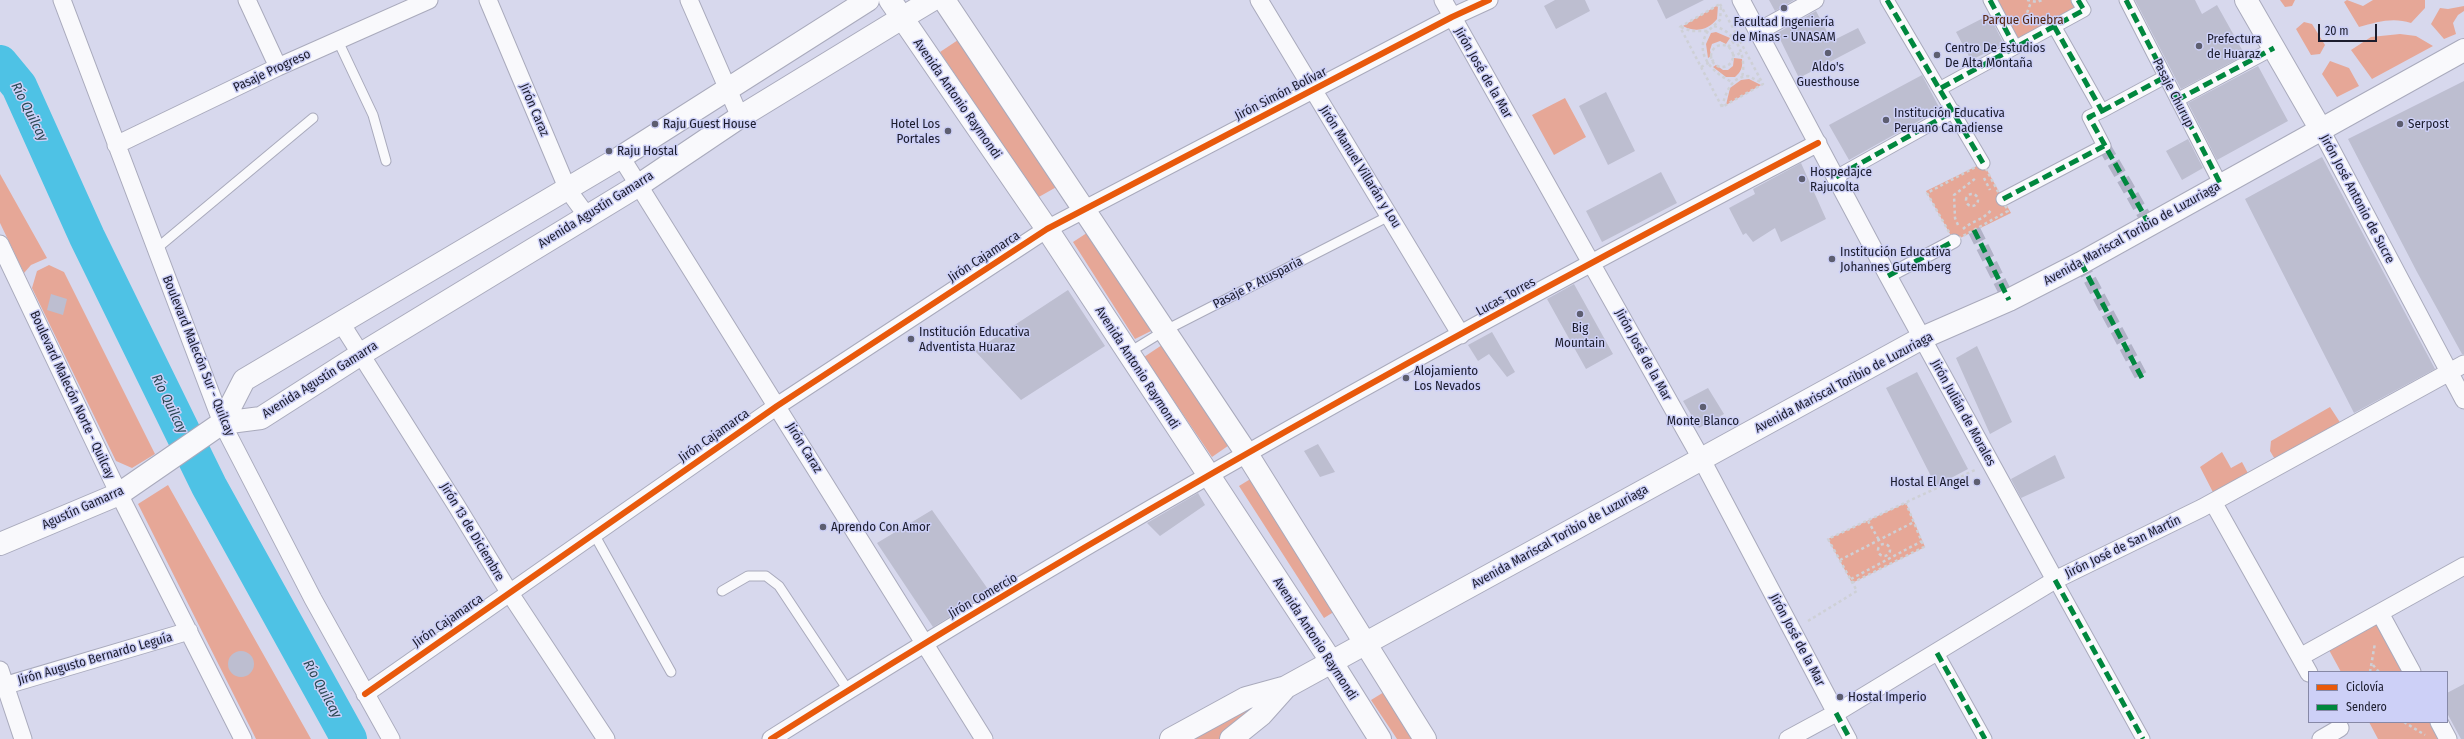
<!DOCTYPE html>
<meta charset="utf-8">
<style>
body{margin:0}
#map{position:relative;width:2464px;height:739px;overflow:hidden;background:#d7d8ed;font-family:"Fira Sans Condensed",sans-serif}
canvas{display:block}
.legend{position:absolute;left:2308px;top:671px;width:140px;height:52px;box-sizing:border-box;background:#cdd0f7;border:1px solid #8688a6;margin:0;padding:5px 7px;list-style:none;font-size:12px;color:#1b1c2d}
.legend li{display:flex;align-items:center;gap:8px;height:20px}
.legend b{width:20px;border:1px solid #8688a6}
.scale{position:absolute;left:2318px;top:24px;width:59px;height:18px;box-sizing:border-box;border:2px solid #1b1c2d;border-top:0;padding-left:5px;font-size:12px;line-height:14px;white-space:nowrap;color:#1b1c2d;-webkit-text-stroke:3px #cdd0f7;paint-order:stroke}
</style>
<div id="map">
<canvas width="2464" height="739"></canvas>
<ul class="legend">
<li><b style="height:5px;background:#e8590c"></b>Ciclovía</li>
<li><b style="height:5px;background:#00873e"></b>Sendero</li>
</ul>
<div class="scale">20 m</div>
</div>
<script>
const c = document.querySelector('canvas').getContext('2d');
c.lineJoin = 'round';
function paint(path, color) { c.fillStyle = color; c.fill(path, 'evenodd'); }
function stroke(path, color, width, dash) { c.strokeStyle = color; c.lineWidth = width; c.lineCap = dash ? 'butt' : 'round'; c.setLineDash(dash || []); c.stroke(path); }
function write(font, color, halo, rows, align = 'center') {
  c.font = font + ' "Fira Sans Condensed",sans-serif'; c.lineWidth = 3; c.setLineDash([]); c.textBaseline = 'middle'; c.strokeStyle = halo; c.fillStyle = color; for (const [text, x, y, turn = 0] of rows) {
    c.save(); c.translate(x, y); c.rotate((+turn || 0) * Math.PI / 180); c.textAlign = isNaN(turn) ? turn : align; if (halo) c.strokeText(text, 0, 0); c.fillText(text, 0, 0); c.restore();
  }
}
paint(new Path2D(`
 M 1990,0 L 2078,0 L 2084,10 L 2015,47 Z
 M 2280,0 L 2295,0 L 2292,6 L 2285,7 Z
 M 2347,0 L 2363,6 L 2373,0 L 2425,0 L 2425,8 L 2411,23 C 2393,17 2377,22 2359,27 L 2344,2 Z
 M 1718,5 L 1717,19 C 1708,30 1696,33 1683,26 Z
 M 2464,6 L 2464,11 L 2458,15 L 2453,23 L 2456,34 L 2444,39 L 2431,24 L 2440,8 L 2448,9 Z
 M 2304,22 L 2312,24 L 2325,45 L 2320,54 L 2311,55 L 2296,29 Z
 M 1716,32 L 1730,38 L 1726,44 L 1720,41 L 1712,44 L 1710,50 L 1711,56 L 1708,58 L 1706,44 L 1711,33 Z
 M 2400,34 L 2416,36 L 2433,46 L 2372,79 L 2351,50 L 2371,37 Z
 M 961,38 L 1060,185 L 1037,198 L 940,52 Z
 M 1734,58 L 1742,59 C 1743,67 1741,72 1735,77 L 1726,77 L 1713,67 L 1716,65 L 1723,70 L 1728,70 L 1733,66 Z
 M 2330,61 L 2349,68 L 2359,86 L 2337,97 L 2322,74 Z
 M 1749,79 L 1761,85 L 1726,105 L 1730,88 L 1741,80 Z
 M 1565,98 L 1586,137 L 1554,155 L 1532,115 Z
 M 1983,163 L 2011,213 L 1954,241 L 1926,191 Z
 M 0,174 L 47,258 L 31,265 L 24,273 L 0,223 Z
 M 1093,229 L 1155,329 L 1135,339 L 1073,242 Z
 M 49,265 L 64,272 L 155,454 L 132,468 L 116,461 L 32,288 L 37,271 Z
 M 1168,341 L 1235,441 L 1212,457 L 1144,357 Z
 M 2330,407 L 2345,430 L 2279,466 L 2270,451 L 2271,441 Z
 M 2222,452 L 2231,468 L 2242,462 L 2252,481 L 2217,500 L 2200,467 Z
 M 1257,475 L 1340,608 L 1324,618 L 1239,486 Z
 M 168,485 L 311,739 L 256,739 L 138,504 Z
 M 1906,503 L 1925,547 L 1852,583 L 1828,539 Z
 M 2379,621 L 2405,672 L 2341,672 L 2329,650 Z
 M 1283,689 L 1225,739 L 1175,739 Z
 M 1389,689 L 1419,739 L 1397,739 L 1371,700 Z
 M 2369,722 L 2431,722 L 2440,739 L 2378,739 Z`), '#e6a797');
stroke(new Path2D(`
 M 0,63 L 19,86 L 87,237 L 209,486 L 349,739`), '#4ec2e5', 36);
paint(new Path2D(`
 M 1555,0 L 1585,0 L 1590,11 L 1556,29 L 1544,6 Z
 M 1657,0 L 1704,0 L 1666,19 Z
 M 1769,0 L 1794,0 L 1775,11 Z
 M 2135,0 L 2195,0 L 2202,14 L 2217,5 L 2245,55 L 2181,89 Z
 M 1816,11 L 1832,41 L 1858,28 L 1866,43 L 1799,78 L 1777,33 Z
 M 1989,15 L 2004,44 L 1971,60 L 1956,32 Z
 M 2258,66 L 2288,121 L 2217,160 L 2188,103 Z
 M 1922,75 L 1940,109 L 1849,160 L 1829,125 Z
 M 2464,81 L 2464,354 L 2462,354 L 2417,272 L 2348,139 Z
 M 1606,92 L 1635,151 L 1608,165 L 1579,106 Z
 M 2188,139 L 2203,168 L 2182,180 L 2166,151 Z
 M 2322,157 L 2435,369 L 2354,413 L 2245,199 Z
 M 1801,163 L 1826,219 L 1781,242 L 1775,228 L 1753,242 L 1746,233 L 1743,235 L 1729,208 L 1755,194 L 1753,189 Z
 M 1661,172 L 1677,203 L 1602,242 L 1586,211 Z
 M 1574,284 L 1613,354 L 1586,369 L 1547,299 Z
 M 1068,290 L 1105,346 L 1021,400 L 975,351 Z
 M 51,294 L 67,299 L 63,315 L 47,310 Z
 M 1492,332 L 1515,372 L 1507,377 L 1489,354 L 1478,361 L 1468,345 Z
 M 1977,346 L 2012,422 L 1990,434 L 1956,358 Z
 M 1917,372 L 1968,469 L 1936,486 L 1886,388 Z
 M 1708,388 L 1724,414 L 1699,428 L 1683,401 Z
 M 1318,444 L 1335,472 L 1320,477 L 1304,451 Z
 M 2055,455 L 2065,478 L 2021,498 L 2011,479 Z
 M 1198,493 L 1205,505 L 1160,536 L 1147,523 Z
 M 932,510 L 990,592 L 933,627 L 877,543 Z
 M228 664a13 13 0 1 1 26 0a13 13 0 1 1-26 0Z
 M 2464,684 L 2464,739 L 2461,739 L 2447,713 L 2447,693 Z`), '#bdbed0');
stroke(new Path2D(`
 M 2104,146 L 2149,224
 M 1974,230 L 2009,300
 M 2081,263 L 2142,378`), '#b1b2c7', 13, [13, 6]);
const service = new Path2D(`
 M 338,41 L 373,115 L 386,161
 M 156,249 L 313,118
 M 1128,353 L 1164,331 L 1391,215
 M 594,534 L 671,672
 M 722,591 L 748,576 L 766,576 L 779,586 L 848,690`);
const pedestrian = new Path2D(`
 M 1887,0 L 1983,163
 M 1990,0 L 2015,47
 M 2126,0 L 2221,185
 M 1941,88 L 2084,10 L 2078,0
 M 2177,100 L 2274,48
 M 2102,111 L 2165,77
 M 1836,177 L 1954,111
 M 2003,199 L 2104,146 L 2089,117 L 2102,111 L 2054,26
 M 1888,276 L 1954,241
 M 2055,580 L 2143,739
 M 1937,653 L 1985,739
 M 1836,713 L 1850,739`);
const minor = new Path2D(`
 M 62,0 L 222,423 L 313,599 L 391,739
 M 247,0 L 278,67
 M 488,0 L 568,190 L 587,216
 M 689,0 L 740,117
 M 1259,0 L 1461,335
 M 1443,0 L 1702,460 L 1836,713
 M 1741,0 L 1888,276 L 2055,580
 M 1759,31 L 1815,0
 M 2321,130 L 2464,400
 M 116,145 L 278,67 L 429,0
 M 621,157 L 984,739
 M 0,244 L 119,494 L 243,739
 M 341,323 L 456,505 L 509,592 L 606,739
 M 2213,502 L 2309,673
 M 2380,613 L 2412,672
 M 2300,657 L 2464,566
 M 0,670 L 23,739
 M 0,687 L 189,631
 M 365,694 L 777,406 L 1047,229 L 1452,17 L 1489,0
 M 2439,722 L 2448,739
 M 771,739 C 1110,524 1462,329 1818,143
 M 1788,739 L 1836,713 L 2055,580 L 2202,508 L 2464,364
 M 2321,739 L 2340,728`);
const tertiary = new Path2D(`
 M 222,423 L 261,418 L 361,354 L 639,185 L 740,117 L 902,18
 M 0,544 L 119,494 L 222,423 L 244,380 L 621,157 L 868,0`);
const secondary = new Path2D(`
 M 2246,0 L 2321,130
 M 902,18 L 932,0
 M 1171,739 L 1246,698 L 1286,687 L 1922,338 L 2009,300 L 2081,263 L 2464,50
 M 1231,739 L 1261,715 L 1286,687`);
const primary = new Path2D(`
 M 890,0 L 1047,229 L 1331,661 L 1380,739
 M 944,0 L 1247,454 L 1425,739`);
stroke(service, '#a9aabc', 11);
stroke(pedestrian, '#a9aabc', 15);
stroke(minor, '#a9aabc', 19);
stroke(tertiary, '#a9aabc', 24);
stroke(secondary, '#a9aabc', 24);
stroke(primary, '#a9aabc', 24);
stroke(new Path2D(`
 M 2027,0 L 2037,2 L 2042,0
 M 1720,4 L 1763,84 L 1722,107 L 1680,27 Z
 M 2023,24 L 2031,2
 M 1714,26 C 1737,32 1747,57 1742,77
 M 1681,27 L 1691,31 L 1708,31 L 1720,20 L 1721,7
 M 1708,31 C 1693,54 1713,73 1732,82
 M1711 56a11 11 0 1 1 22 0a11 11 0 1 1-22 0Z
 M 1728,47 L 1732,42 L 1736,44
 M 1732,55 L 1736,56 L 1741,52
 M 1701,67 L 1714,60
 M 1722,107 C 1726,92 1731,77 1748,76 L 1761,82
 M 1983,163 L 2008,211 L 1954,241 L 1927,193 Z
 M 1984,178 L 1990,190
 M1966 200a6 6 0 1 1 12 0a6 6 0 1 1-12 0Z
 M 1958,225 L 1955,218 L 1954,195 L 1976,178
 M 1963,229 C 1972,221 1985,219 1991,210
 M 1868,521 L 1879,540
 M1878 550a6 6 0 1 1 12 0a6 6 0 1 1-12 0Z
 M 1840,560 L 1914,522
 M 1851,579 L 1922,541
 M 1852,583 L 1924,547 L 1906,503
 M 1808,621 L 1857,591 L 1828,539 L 1975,470
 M 2373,665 L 2379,672
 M 2370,672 L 2375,643
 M 2404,722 L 2425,735`), '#ced0d6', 2.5, [3, 3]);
stroke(service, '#f9f9fc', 9);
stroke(pedestrian, '#f9f9fc', 13);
stroke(minor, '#f9f9fc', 17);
stroke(tertiary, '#f9f9fc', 22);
stroke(secondary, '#f9f9fc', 22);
stroke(primary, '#f9f9fc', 22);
stroke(new Path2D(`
 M 1887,0 L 1983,163
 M 1990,0 L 2015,47
 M 2126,0 L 2221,185
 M 2054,26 L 2102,111 L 2089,117 L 2149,224
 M 1941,88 L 2084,10 L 2078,0
 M 2177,100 L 2274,48
 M 2102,111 L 2165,77
 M 1836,177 L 1954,111
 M 2003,199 L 2104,146
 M 1974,230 L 2009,300
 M 2081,263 L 2142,378
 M 1888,276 L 1954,241
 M 2055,580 L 2143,739
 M 1937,653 L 1985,739
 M 1836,713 L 1850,739`), '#00873e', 5, [10, 5]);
stroke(new Path2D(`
 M 365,694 L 777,406 L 1047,229 L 1452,17 L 1489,0
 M 771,739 C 1110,524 1462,329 1818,143`), '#e8590c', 6);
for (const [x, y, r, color] of [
 [1784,8,4,"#5d5e70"],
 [2199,46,4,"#5d5e70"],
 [1828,53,4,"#5d5e70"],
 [1937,55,4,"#5d5e70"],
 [1886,120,4,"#5d5e70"],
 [655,124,4,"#5d5e70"],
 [2400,124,4,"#5d5e70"],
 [948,131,4,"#5d5e70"],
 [609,151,4,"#5d5e70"],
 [1802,179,4,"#5d5e70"],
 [1832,259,4,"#5d5e70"],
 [1580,314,4,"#5d5e70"],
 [911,339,4,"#5d5e70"],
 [1406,378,4,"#5d5e70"],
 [1703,407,4,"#5d5e70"],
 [1977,482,4,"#5d5e70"],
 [823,527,4,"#5d5e70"],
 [1840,697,4,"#5d5e70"]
]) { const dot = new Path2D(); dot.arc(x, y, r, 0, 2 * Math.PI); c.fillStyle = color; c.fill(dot); stroke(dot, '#cdd0f7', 1.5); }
write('13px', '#572713', '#cdd0f7', [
 ["Parque Ginebra",2023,20]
]);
write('13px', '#1b1c2d', '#cdd0f7', [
 ["Facultad Ingeniería",1784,22,"center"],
 ["de Minas - UNASAM",1784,37,"center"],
 ["Prefectura",2207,39],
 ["de Huaraz",2207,54],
 ["Centro De Estudios",1945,48],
 ["De Alta Montaña",1945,63],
 ["Aldo's",1828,67,"center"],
 ["Guesthouse",1828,82,"center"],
 ["Institución Educativa",1894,113],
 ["Peruano Canadiense",1894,128],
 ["Raju Guest House",663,124],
 ["Hotel Los",940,124,"right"],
 ["Portales",940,139,"right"],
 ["Serpost",2408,124],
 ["Raju Hostal",617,151],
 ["Hospedajce",1810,172],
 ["Rajucolta",1810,187],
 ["Institución Educativa",1840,252],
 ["Johannes Gutemberg",1840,267],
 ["Big",1580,328,"center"],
 ["Mountain",1580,343,"center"],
 ["Institución Educativa",919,332],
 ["Adventista Huaraz",919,347],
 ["Alojamiento",1414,371],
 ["Los Nevados",1414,386],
 ["Monte Blanco",1703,421,"center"],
 ["Hostal El Angel",1969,482,"right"],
 ["Aprendo Con Amor",831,527],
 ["Hostal Imperio",1848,697]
], 'left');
write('13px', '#1b1c2d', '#cdd0f7', [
 ["Pasaje Progreso",272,71,-25],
 ["Jirón José de la Mar",1483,73,60],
 ["Pasaje Churup",2173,93,63],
 ["Jirón Simón Bolívar",1281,94,-27],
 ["Avenida Antonio Raymondi",957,99,55],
 ["Jirón Caraz",534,110,67],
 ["Jirón Manuel Villarán y Lou",1360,167,58],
 ["Jirón José Antonio de Sucre",2357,199,62],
 ["Avenida Agustín Gamarra",596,210,-32],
 ["Avenida Mariscal Toribio de Luzuriaga",2132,234,-29],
 ["Jirón Cajamarca",984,257,-33],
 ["Pasaje P. Atusparia",1258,283,-27],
 ["Lucas Torres",1506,297,-29],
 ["Jirón José de la Mar",1643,355,61],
 ["Boulevard Malecón Sur - Quilcay",198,356,68],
 ["Avenida Antonio Raymondi",1137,368,57],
 ["Avenida Agustín Gamarra",320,380,-32],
 ["Avenida Mariscal Toribio de Luzuriaga",1844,383,-28],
 ["Boulevard Malecón Norte - Quilcay",72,395,65],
 ["Jirón Julián de Morales",1963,413,61],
 ["Jirón Cajamarca",714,436,-35],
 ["Jirón Caraz",804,448,58],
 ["Agustín Gamarra",83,508,-24],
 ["Jirón 13 de Diciembre",472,532,59],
 ["Avenida Mariscal Toribio de Luzuriaga",1560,537,-29],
 ["Jirón José de San Martín",2123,547,-26],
 ["Jirón Comercio",983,596,-30],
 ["Jirón Cajamarca",448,621,-35],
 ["Avenida Antonio Raymondi",1315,639,57],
 ["Jirón José de la Mar",1797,640,62],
 ["Jirón Augusto Bernardo Leguía",95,659,-16]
]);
write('italic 14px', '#2a4852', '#cdd0f7', [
 ["Río Quilcay",29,112,63],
 ["Río Quilcay",169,404,64],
 ["Río Quilcay",322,689,61]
]);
</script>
